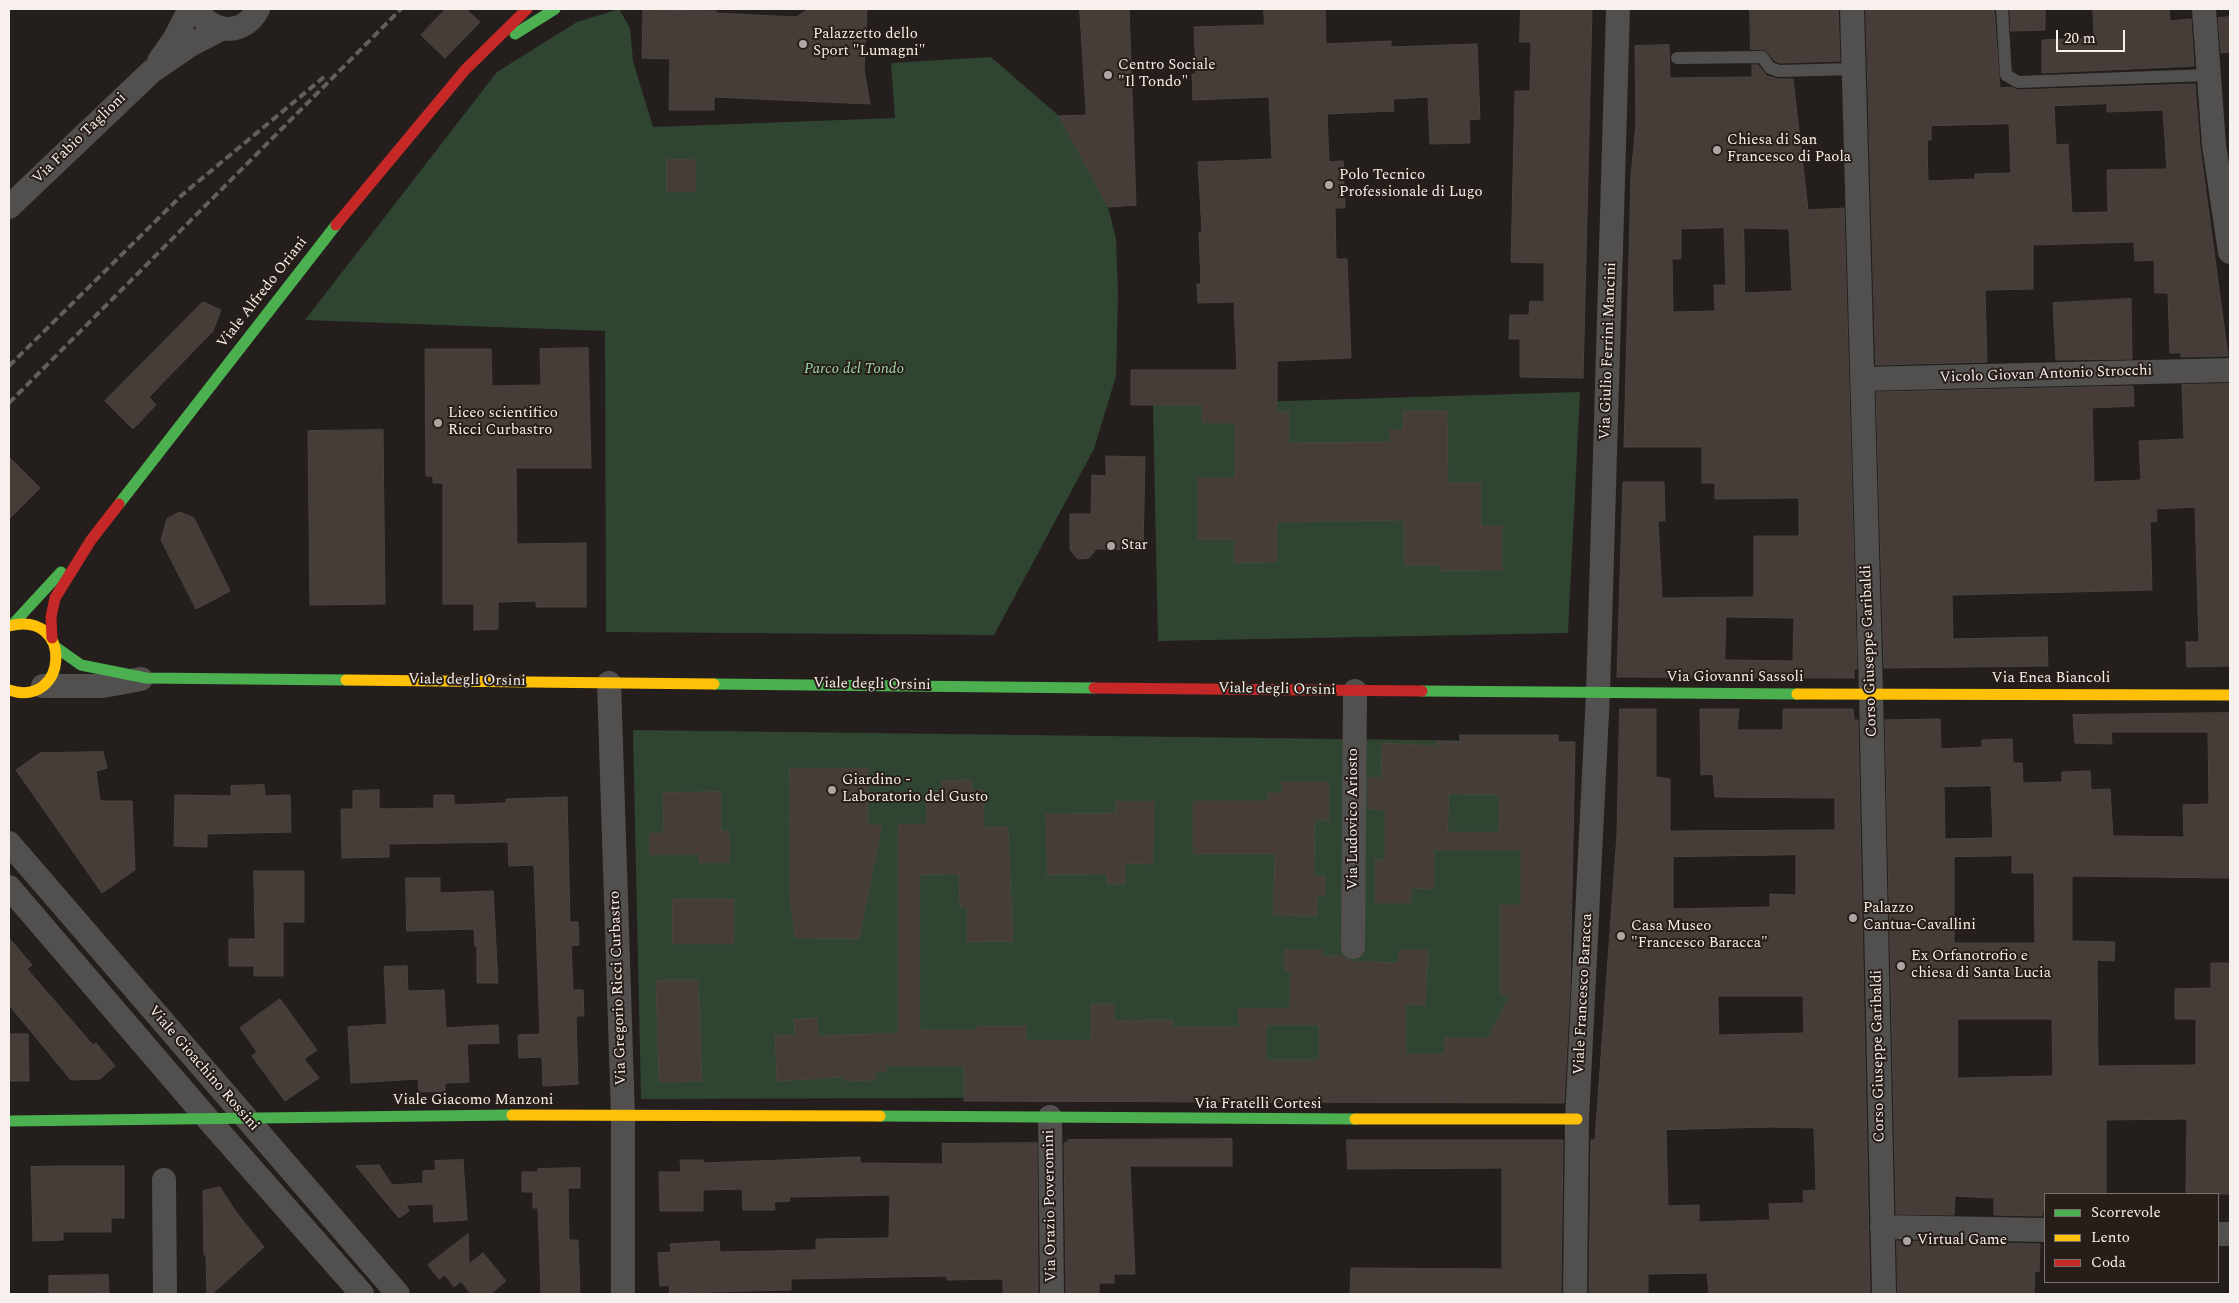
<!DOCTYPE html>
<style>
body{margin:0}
#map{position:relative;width:2239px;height:1303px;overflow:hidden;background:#241f1c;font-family:Spectral,serif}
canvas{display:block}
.frame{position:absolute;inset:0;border:10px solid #f7f0ec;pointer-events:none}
.legend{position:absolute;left:2044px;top:1193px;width:175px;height:90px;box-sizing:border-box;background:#281e19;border:1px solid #7b726d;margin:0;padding:6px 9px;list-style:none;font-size:15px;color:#f7f0ec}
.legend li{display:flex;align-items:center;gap:10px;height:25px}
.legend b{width:25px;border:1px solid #7b726d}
.scale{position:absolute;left:2056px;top:30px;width:69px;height:22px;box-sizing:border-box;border:2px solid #f7f0ec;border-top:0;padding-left:6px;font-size:15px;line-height:18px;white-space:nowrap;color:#f7f0ec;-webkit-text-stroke:4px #281e19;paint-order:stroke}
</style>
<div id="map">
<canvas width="2239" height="1303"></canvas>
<div class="frame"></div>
<ul class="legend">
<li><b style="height:6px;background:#4caf50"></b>Scorrevole</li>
<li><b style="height:6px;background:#ffc107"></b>Lento</li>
<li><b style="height:6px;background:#c62828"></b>Coda</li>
</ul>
<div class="scale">20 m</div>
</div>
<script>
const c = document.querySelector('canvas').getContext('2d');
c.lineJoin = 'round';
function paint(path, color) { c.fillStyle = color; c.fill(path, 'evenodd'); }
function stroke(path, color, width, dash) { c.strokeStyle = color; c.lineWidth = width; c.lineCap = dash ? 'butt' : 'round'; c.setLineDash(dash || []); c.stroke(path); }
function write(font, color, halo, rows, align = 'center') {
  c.font = font + ' Spectral,serif'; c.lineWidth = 4; c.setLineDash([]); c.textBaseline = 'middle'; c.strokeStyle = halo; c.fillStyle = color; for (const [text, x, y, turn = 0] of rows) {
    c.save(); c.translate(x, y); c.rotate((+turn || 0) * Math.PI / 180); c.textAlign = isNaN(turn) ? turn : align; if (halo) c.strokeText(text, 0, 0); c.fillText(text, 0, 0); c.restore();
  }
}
paint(new Path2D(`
 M 619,9 L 630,28 L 633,61 L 653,127 L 895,118 L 891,63 L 991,57 L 1059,116 L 1108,207 L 1116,239 L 1118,294 L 1116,376 L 1094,449 L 994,635 L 606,632 L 605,331 L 305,320 L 497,72 L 577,22 Z
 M 1580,392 L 1568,633 L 1158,641 L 1153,405 Z
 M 633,730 L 1575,742 L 1559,1096 L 641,1099 Z`), '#2f4531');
const building = new Path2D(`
 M 446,9 L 466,9 L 480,22 L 445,58 L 421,35 Z
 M 809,9 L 867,9 L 864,70 L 870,104 L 714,97 L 714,110 L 669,110 L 670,59 L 642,58 L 643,10 L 716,11 L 716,13 L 796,17 Z
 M 1080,9 L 1129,9 L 1136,205 L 1108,207 L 1059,116 L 1086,115 Z
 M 1264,9 L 1325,9 L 1326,44 L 1391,41 L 1391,47 L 1477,44 L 1480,119 L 1469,120 L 1470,143 L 1430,144 L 1428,97 L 1393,99 L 1394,111 L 1327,114 L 1329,162 L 1343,161 L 1345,208 L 1335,208 L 1336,259 L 1347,259 L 1351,358 L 1277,361 L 1277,412 L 1289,412 L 1289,443 L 1390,442 L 1390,430 L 1403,430 L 1403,411 L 1447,411 L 1448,483 L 1481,483 L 1481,526 L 1502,526 L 1502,570 L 1441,571 L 1441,565 L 1404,565 L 1404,520 L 1277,522 L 1277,562 L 1234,563 L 1234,539 L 1198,539 L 1198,478 L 1235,478 L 1235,423 L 1202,423 L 1202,405 L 1131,405 L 1131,370 L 1237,370 L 1234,302 L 1198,303 L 1197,284 L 1201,284 L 1199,232 L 1202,232 L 1198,162 L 1272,159 L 1269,97 L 1193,100 L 1192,74 L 1196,74 L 1194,27 L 1264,25 Z
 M 1521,9 L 1592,9 L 1583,378 L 1520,377 L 1520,339 L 1509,339 L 1510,315 L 1529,315 L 1530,301 L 1544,302 L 1544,263 L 1511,262 L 1515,91 L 1530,91 L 1531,42 L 1520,42 Z
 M 1750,9 L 1838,9 L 1840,61 L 1780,63 L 1775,61 L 1765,50 L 1751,49 Z
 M 1866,9 L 1994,9 L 2000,88 L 2011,87 L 2018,90 L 2195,84 L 2200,147 L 2228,356 L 2181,357 L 2181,353 L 2170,353 L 2168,293 L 2155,293 L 2154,260 L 2135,261 L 2134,242 L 2033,245 L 2033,289 L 1985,290 L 1987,362 L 1876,365 ZM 2107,104 L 2107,112 L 2163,110 L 2167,169 L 2107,170 L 2108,212 L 2072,213 L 2068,144 L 2056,145 L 2054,106 ZM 2009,124 L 2011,173 L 1975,174 L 1975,179 L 1928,181 L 1927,140 L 1931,140 L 1931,126 Z
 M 2010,9 L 2045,9 L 2045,30 L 2011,31 Z
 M 2093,9 L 2169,9 L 2170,21 L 2191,19 L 2194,66 L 2042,73 L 2042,40 L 2094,38 Z
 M 2230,17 L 2230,52 L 2221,53 L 2218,18 Z
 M 1669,45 L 1670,78 L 1752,77 L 1752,65 L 1758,65 L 1767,76 L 1779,79 L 1793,79 L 1808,210 L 1844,208 L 1857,669 L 1854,669 L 1854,678 L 1617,677 L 1623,482 L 1664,482 L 1665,521 L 1658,521 L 1662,598 L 1754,597 L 1754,536 L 1799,536 L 1799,498 L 1715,499 L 1715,483 L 1702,483 L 1702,447 L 1624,447 L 1631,177 L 1636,123 L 1635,46 ZM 1724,228 L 1726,285 L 1714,285 L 1715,311 L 1673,312 L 1672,259 L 1681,259 L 1681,229 ZM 1744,228 L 1789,229 L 1792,291 L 1745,293 ZM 1726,617 L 1794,618 L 1793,661 L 1725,660 Z
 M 667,159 L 696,160 L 696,192 L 667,192 Z
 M 2131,299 L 2132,359 L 2056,360 L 2053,303 Z
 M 203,302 L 221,310 L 213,331 L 149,397 L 156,405 L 133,429 L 105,401 Z
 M 588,348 L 591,468 L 516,468 L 517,544 L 586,543 L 586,607 L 536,607 L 536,601 L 498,602 L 498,629 L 474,630 L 474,604 L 443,604 L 443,483 L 433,483 L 433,476 L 426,476 L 425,349 L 491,349 L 492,386 L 541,385 L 540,349 Z
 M 2230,384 L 2230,666 L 2187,667 L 2186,642 L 2199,642 L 2195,507 L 2156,509 L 2157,521 L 2150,522 L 2152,590 L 1952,595 L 1953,639 L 2047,637 L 2048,666 L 1884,668 L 1876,392 L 2133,386 L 2134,406 L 2092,408 L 2094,482 L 2141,480 L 2139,441 L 2184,439 L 2182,385 Z
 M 383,430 L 385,604 L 310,605 L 308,431 Z
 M 1106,456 L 1145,457 L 1143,550 L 1096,549 L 1089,558 L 1078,559 L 1070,550 L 1070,514 L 1091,514 L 1092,475 L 1106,476 Z
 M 9,457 L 40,488 L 9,519 Z
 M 180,512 L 194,518 L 230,591 L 196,609 L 161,540 L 167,519 Z
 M 1620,709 L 1656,709 L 1656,777 L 1670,779 L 1670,831 L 1835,830 L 1835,798 L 1715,797 L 1713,774 L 1701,775 L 1700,709 L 1739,709 L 1737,730 L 1783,730 L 1783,709 L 1853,709 L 1854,720 L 1858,720 L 1870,1294 L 1709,1294 L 1707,1273 L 1648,1274 L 1648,1294 L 1589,1294 L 1591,1140 L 1595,1140 L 1617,835 ZM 1796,855 L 1796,895 L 1770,894 L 1770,907 L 1673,909 L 1673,857 ZM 1718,996 L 1803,996 L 1804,1033 L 1719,1035 ZM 1771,1127 L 1814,1128 L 1816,1190 L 1803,1191 L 1804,1203 L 1769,1204 L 1770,1220 L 1699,1222 L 1699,1205 L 1668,1206 L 1666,1130 Z
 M 2230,713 L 2230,878 L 2072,876 L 2072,941 L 2115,942 L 2114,961 L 2097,960 L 2098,1066 L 2196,1065 L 2196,1019 L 2175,1019 L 2175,989 L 2211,988 L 2211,963 L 2230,963 L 2230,1194 L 2186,1194 L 2187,1119 L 2106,1120 L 2106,1194 L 2045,1194 L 2045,1212 L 2042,1212 L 2042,1216 L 1994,1215 L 1994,1198 L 1955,1196 L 1954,1215 L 1896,1214 L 1885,720 L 1940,719 L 1941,749 L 1982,747 L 1982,740 L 2012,739 L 2013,763 L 2022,763 L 2023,783 L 2062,782 L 2062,772 L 2090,771 L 2091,790 L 2110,789 L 2113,836 L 2184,837 L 2183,805 L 2209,804 L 2208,732 L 2111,732 L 2112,744 L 2075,743 L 2073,715 ZM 1991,786 L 1993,838 L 1945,839 L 1944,787 ZM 2012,856 L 2012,873 L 2034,873 L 2035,943 L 1954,943 L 1954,857 ZM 1958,1019 L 2052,1019 L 2053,1076 L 1958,1078 Z
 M 1460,735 L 1558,735 L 1558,742 L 1575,742 L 1570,990 L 1564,1103 L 964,1101 L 964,1066 L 885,1066 L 886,1072 L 875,1072 L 875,1080 L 845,1081 L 845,1077 L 777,1081 L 775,1036 L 795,1035 L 794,1019 L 817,1018 L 818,1036 L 898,1033 L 898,824 L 927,824 L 926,792 L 942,791 L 942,781 L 971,780 L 972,790 L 984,790 L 984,828 L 1008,827 L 1013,941 L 967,942 L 967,907 L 960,907 L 959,874 L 920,875 L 920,1030 L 977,1030 L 977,1026 L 1026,1026 L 1026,1040 L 1091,1040 L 1091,1004 L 1114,1004 L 1114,1021 L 1173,1020 L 1173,1027 L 1239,1027 L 1238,1008 L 1290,1008 L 1290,971 L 1285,971 L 1285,950 L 1322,950 L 1322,956 L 1343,956 L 1352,961 L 1398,963 L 1399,950 L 1428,950 L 1425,1005 L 1406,1004 L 1406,1054 L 1445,1054 L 1445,1038 L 1488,1038 L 1510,995 L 1500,995 L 1500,905 L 1521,905 L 1521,850 L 1434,850 L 1434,889 L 1411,888 L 1411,903 L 1375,903 L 1375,860 L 1385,860 L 1385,810 L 1368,809 L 1368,777 L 1381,778 L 1382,743 L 1437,746 L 1438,741 L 1460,742 ZM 1449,794 L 1499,795 L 1499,832 L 1448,832 ZM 1267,1025 L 1319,1025 L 1319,1060 L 1267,1060 Z
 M 103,752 L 107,768 L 96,771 L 100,801 L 132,801 L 135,870 L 102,893 L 16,770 L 40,753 Z
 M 790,768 L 868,768 L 868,825 L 882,825 L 859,939 L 795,938 L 790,899 Z
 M 1282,782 L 1329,782 L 1329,820 L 1315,820 L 1314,876 L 1325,876 L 1325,896 L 1317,896 L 1317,916 L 1273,915 L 1275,854 L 1193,854 L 1193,801 L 1268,801 L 1268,793 L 1282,793 Z
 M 264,785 L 265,796 L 290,795 L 291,832 L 207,834 L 207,847 L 174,846 L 175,795 L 231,796 L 231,786 Z
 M 379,790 L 379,808 L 388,809 L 434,808 L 434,795 L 454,795 L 454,805 L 506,803 L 506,799 L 567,797 L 570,922 L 578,922 L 579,945 L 571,946 L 573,990 L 583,990 L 584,1016 L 576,1016 L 578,1084 L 543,1086 L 542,1057 L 519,1058 L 518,1035 L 540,1034 L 534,865 L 509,866 L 508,842 L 389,844 L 389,857 L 342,858 L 341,809 L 353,809 L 353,791 Z
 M 721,792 L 721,831 L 729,831 L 730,862 L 699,863 L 699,854 L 650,855 L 649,833 L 664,833 L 663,793 Z
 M 1116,801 L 1154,802 L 1153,864 L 1125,863 L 1125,884 L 1107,884 L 1107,874 L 1047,875 L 1046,814 L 1116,813 Z
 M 254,871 L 304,871 L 304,922 L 283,922 L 283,976 L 254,976 L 254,966 L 229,966 L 229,939 L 255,939 Z
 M 406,878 L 440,878 L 440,893 L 493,891 L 498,983 L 477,983 L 477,946 L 475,946 L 474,929 L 407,931 Z
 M 673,899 L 734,899 L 734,944 L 673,944 Z
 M 9,938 L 32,965 L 27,969 L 93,1045 L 96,1043 L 115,1066 L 100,1079 L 71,1080 L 9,1005 Z
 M 407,966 L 408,991 L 444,990 L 446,1028 L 498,1025 L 499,1043 L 467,1044 L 469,1082 L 445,1083 L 445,1091 L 419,1092 L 418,1079 L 351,1083 L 348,1027 L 387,1024 L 384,967 Z
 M 698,980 L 702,1081 L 659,1082 L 656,981 Z
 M 280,999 L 317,1050 L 304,1059 L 319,1078 L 285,1101 L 252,1056 L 257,1052 L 240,1028 Z
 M 9,1034 L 28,1034 L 29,1081 L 9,1081 Z
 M 1232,1139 L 1232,1166 L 1130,1166 L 1135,1274 L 1114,1274 L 1114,1283 L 1099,1283 L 1099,1294 L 1066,1294 L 1064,1143 L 1068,1142 L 1068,1140 Z
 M 1347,1140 L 1563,1140 L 1561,1294 L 1350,1294 L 1351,1268 L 1502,1269 L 1502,1168 L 1348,1169 Z
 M 1037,1143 L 1038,1294 L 1003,1294 L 1003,1279 L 947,1280 L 947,1276 L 791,1279 L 791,1290 L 710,1292 L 710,1294 L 691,1294 L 691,1292 L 670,1294 L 669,1285 L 660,1286 L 658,1253 L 671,1252 L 670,1244 L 719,1241 L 720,1252 L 816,1250 L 816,1239 L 889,1238 L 890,1195 L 789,1197 L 790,1201 L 774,1202 L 775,1210 L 743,1210 L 742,1189 L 703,1190 L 703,1211 L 660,1211 L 659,1172 L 681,1172 L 680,1160 L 703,1160 L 703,1163 L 860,1157 L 860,1163 L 943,1164 L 942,1144 Z
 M 463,1160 L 467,1220 L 434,1222 L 433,1204 L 406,1205 L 409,1211 L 399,1218 L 356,1166 L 379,1165 L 392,1185 L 423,1183 L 423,1171 L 436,1170 L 435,1161 Z
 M 63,1166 L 124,1166 L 124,1218 L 111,1218 L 111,1232 L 63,1232 L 63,1240 L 33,1241 L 31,1167 Z
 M 580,1168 L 580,1188 L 568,1188 L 569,1240 L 578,1240 L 580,1294 L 541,1294 L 538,1208 L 533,1208 L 533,1192 L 522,1192 L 522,1172 L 538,1172 L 538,1169 Z
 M 220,1187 L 236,1212 L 264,1247 L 212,1294 L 207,1294 L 206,1255 L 204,1255 L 203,1191 Z
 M 468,1234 L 469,1264 L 483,1253 L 506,1281 L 490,1294 L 471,1294 L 461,1281 L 454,1287 L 445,1275 L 439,1279 L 428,1265 Z
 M 1897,1241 L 2040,1244 L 2039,1272 L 2035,1271 L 2034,1294 L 1898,1294 Z
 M 108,1275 L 109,1293 L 49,1294 L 49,1276 Z`);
paint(building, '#463c38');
stroke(building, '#494542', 1);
stroke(new Path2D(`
 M 2002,9 L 2006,75 L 2018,82 L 2208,75
 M 1677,58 L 1762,57 L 1770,68 L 1779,71 L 1853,69`), '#524f4f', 12);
stroke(new Path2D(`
 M 196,9 C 212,34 243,37 258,9
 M 1852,9 L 1871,693 L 1884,1294
 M 2204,9 L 2214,145 L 2230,252
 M 159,61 L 175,38 L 190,9
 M 9,207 L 152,71 L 190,45 L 221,29
 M 1862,379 L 2230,370
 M 609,683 L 623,1115 L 623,1294
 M 43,686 L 103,686 L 141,679
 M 9,843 L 398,1294
 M 9,887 L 206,1117 L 362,1294
 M 1353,947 L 1355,691
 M 1050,1117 L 1052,1294
 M 164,1180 L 165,1294
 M 1882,1227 L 2045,1230
 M 2218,1234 L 2230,1234
 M 1575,1294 L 1577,1119 L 1598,693 L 1618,9`), '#524f4f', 24);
stroke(new Path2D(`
 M 515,34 L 555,9
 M 119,504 L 336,225
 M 13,624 L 61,572
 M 57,648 L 81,665 L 146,678 L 346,680
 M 714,684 L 1094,688
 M 1422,691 L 1797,694
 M 880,1116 L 1355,1119
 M 9,1121 L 512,1115`), '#4caf50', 11);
stroke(new Path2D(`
 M 9,626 C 75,609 68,710 9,690
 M 346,680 L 714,684
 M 1797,694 L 2230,695
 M 512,1115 L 880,1116
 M 1355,1119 L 1577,1119`), '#ffc107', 11);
stroke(new Path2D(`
 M 336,225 L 465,70 L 527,9
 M 52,638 L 51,617 L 55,598 L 91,540 L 119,504
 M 1094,688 L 1422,691`), '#c62828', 11);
stroke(new Path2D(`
 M 9,366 L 182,195 L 324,77
 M 9,403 L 401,9`), '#625f5d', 4, [8, 4]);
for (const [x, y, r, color] of [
 [803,44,5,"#ada7a3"],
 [1108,75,5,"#ada7a3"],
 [1717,150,5,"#ada7a3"],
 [1329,185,5,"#ada7a3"],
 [438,423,5,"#ada7a3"],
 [1111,546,5,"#ada7a3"],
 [832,790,5,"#ada7a3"],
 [1853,918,5,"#ada7a3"],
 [1621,936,5,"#ada7a3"],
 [1901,966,5,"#ada7a3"],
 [1907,1241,5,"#ada7a3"]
]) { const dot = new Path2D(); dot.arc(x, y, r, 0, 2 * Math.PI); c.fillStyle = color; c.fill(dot); stroke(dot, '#281e19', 2); }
write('15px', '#f7f0ec', '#281e19', [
 ["Palazzetto dello",813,35],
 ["Sport \"Lumagni\"",813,52],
 ["Centro Sociale",1118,66],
 ["\"Il Tondo\"",1118,83],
 ["Chiesa di San",1727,141],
 ["Francesco di Paola",1727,158],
 ["Polo Tecnico",1339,176],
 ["Professionale di Lugo",1339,193],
 ["Liceo scientifico",448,414],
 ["Ricci Curbastro",448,431],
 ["Star",1121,546],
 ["Giardino -",842,781],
 ["Laboratorio del Gusto",842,798],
 ["Palazzo",1863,909],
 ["Cantua-Cavallini",1863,926],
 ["Casa Museo",1631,927],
 ["\"Francesco Baracca\"",1631,944],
 ["Ex Orfanotrofio e",1911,957],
 ["chiesa di Santa Lucia",1911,974],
 ["Virtual Game",1917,1241]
], 'left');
write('15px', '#f7f0ec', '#281e19', [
 ["Via Fabio Taglioni",80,139,-44],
 ["Viale Alfredo Oriani",263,293,-52],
 ["Via Giulio Ferrini Mancini",1609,351,-88],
 ["Vicolo Giovan Antonio Strocchi",2046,375,-2],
 ["Corso Giuseppe Garibaldi",1870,651,-92],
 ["Via Giovanni Sassoli",1735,678],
 ["Via Enea Biancoli",2051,679],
 ["Viale degli Orsini",467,681,1],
 ["Viale degli Orsini",872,685,1],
 ["Viale degli Orsini",1277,690,1],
 ["Via Ludovico Ariosto",1354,819,-90],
 ["Via Gregorio Ricci Curbastro",619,988,-92],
 ["Viale Francesco Baracca",1584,994,-87],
 ["Corso Giuseppe Garibaldi",1879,1056,-91],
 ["Viale Gioachino Rossini",203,1069,49],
 ["Viale Giacomo Manzoni",473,1101],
 ["Via Fratelli Cortesi",1258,1105],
 ["Via Orazio Poveromini",1051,1206,-91]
]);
write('italic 15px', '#9ed8a4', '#281e19', [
 ["Parco del Tondo",854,370]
]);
</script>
